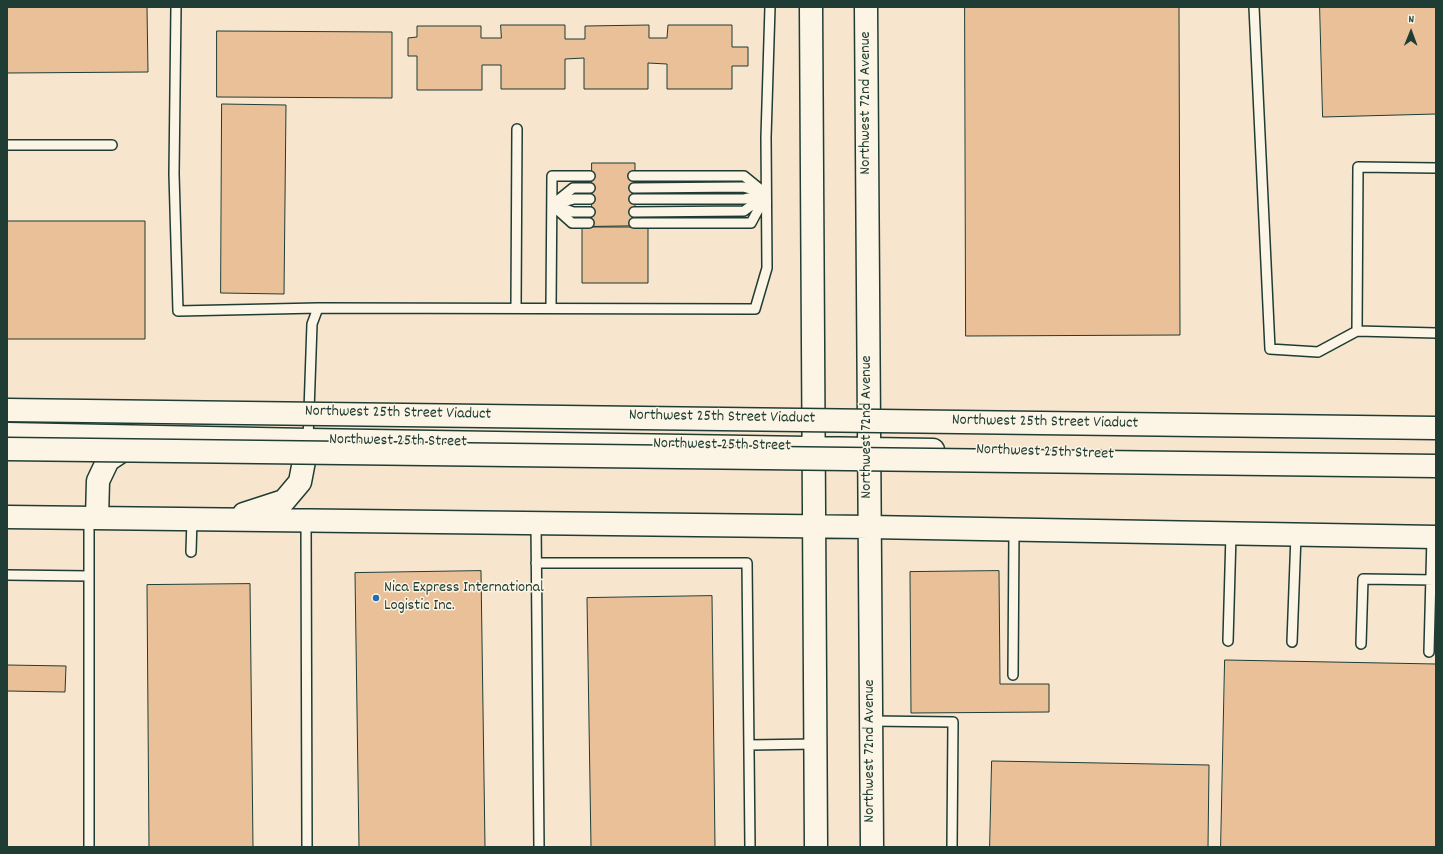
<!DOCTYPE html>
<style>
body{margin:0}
#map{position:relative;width:1443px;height:854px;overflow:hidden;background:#f7e5ce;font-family:Dekko,sans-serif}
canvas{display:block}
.frame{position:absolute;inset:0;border:8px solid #1f3d34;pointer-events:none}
.north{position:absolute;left:1391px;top:12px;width:40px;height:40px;-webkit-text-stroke:3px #fcf5e5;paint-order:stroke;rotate:1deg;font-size:11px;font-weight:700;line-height:16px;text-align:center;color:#1f3d34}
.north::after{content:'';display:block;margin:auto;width:14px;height:18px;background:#1f3d34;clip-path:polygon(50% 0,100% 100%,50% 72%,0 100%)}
</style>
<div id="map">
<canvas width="1443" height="854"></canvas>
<div class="frame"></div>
<div class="north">N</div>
</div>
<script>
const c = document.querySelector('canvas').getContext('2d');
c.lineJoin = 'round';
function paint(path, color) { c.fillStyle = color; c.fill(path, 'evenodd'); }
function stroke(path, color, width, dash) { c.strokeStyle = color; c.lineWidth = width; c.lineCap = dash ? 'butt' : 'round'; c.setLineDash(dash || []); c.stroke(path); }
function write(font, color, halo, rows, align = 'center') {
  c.font = font + ' Dekko,sans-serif'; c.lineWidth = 3; c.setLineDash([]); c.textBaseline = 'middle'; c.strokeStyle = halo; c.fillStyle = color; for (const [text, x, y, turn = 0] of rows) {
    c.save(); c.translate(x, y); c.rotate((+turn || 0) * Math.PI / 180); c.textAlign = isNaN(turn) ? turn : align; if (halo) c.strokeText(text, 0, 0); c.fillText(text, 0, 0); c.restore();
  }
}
const building = new Path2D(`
 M 7,7 L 147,7 L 148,72 L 7,73 Z
 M 965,7 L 1179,7 L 1180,335 L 966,336 Z
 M 1320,7 L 1436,7 L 1436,114 L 1323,117 Z
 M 501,25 L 565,25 L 565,39 L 585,39 L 585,26 L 649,25 L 649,38 L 667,38 L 668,25 L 732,25 L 732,47 L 748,47 L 748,66 L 732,66 L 732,89 L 667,89 L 667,64 L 648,63 L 648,89 L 584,89 L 584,58 L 565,59 L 565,89 L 501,89 L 501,65 L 482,65 L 482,90 L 417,90 L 417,56 L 408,56 L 408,38 L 417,37 L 417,26 L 481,26 L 481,38 L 501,38 Z
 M 217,31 L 392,32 L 392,98 L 217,97 Z
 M 222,104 L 286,105 L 284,294 L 221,293 Z
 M 592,163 L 635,163 L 635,227 L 592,227 Z
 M 7,221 L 145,221 L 145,339 L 7,339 Z
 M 648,226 L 648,283 L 582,283 L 582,227 Z
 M 481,571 L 485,847 L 359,847 L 355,573 Z
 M 999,571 L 1000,684 L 1049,684 L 1049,712 L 911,713 L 910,572 Z
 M 250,584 L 253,847 L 149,847 L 147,585 Z
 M 712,596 L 715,847 L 591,847 L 587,598 Z
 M 1225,660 L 1436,664 L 1436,847 L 1221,847 Z
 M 7,665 L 66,666 L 65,692 L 7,691 Z
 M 992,761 L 1209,765 L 1208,847 L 990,847 Z`);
paint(building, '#eac099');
stroke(building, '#1f3d34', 1);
const lane = new Path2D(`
 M 176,7 L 174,174 L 178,311 L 318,308 L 755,309 L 767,268 L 766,137 L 770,7
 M 1254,7 L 1270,349 L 1318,352 L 1357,331
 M 7,145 L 112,145
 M 1436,168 L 1358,167 L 1357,331 L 1436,333
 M 633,176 L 744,176 L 766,194
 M 634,188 L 743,187 L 761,192
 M 634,199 L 744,199 L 763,195
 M 556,204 L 574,199 L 590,199
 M 552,205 L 572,223 L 589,223
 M 552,205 L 573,188 L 590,188
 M 557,206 L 573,212 L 590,212
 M 634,212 L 744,211 L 764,196
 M 634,223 L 751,223 L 766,195
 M 516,307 L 517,129
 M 551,308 L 552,176 L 590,176
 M 308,440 L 312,324 L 318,308
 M 89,518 L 89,847
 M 306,521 L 307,847
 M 536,523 L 539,847
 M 191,552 L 192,519
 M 536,563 L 747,563 L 750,847
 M 7,575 L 89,576
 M 1228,641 L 1231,534
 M 1292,642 L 1296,535
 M 1361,644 L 1363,579 L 1436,580
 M 1429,652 L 1432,537
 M 1013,675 L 1014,530
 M 871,721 L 953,722 L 952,847
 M 749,745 L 815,744`);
const secondary = new Path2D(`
 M 811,7 L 816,847
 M 866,7 L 872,847
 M 7,434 L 308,440 L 933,450
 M 244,514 L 284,501 L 300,482 L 308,440
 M 7,517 L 869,527 L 1436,537
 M 97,518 L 98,481 L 108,460 L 132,444`);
stroke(lane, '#1f3d34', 12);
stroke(secondary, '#1f3d34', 25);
stroke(lane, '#fcf5e5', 9);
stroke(secondary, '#fcf5e5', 22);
const secondaryBridge = new Path2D(`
 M 7,410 L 1436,428
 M 7,449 L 1436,466`);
stroke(secondaryBridge, '#1f3d34', 25, []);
stroke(secondaryBridge, '#fcf5e5', 22);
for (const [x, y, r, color] of [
 [376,598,4,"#1f6fb2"]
]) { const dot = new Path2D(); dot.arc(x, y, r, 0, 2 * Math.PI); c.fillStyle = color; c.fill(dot); stroke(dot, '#fcf5e5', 1.5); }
write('16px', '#1f3d34', '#fcf5e5', [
 ["Northwest 72nd Avenue",867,103,-90],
 ["Northwest 25th Street Viaduct",398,414,1],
 ["Northwest 25th Street Viaduct",722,418,1],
 ["Northwest 25th Street Viaduct",1045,423,1],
 ["Northwest 72nd Avenue",868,427,-90],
 ["Northwest 25th Street",398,442,1],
 ["Northwest 25th Street",722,446,1],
 ["Northwest 25th Street",1045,453,2],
 ["Northwest 72nd Avenue",871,751,-90]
]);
write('16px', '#1f3d34', '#fcf5e5', [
 ["Nica Express International",384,589],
 ["Logistic Inc.",384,607]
], 'left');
</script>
